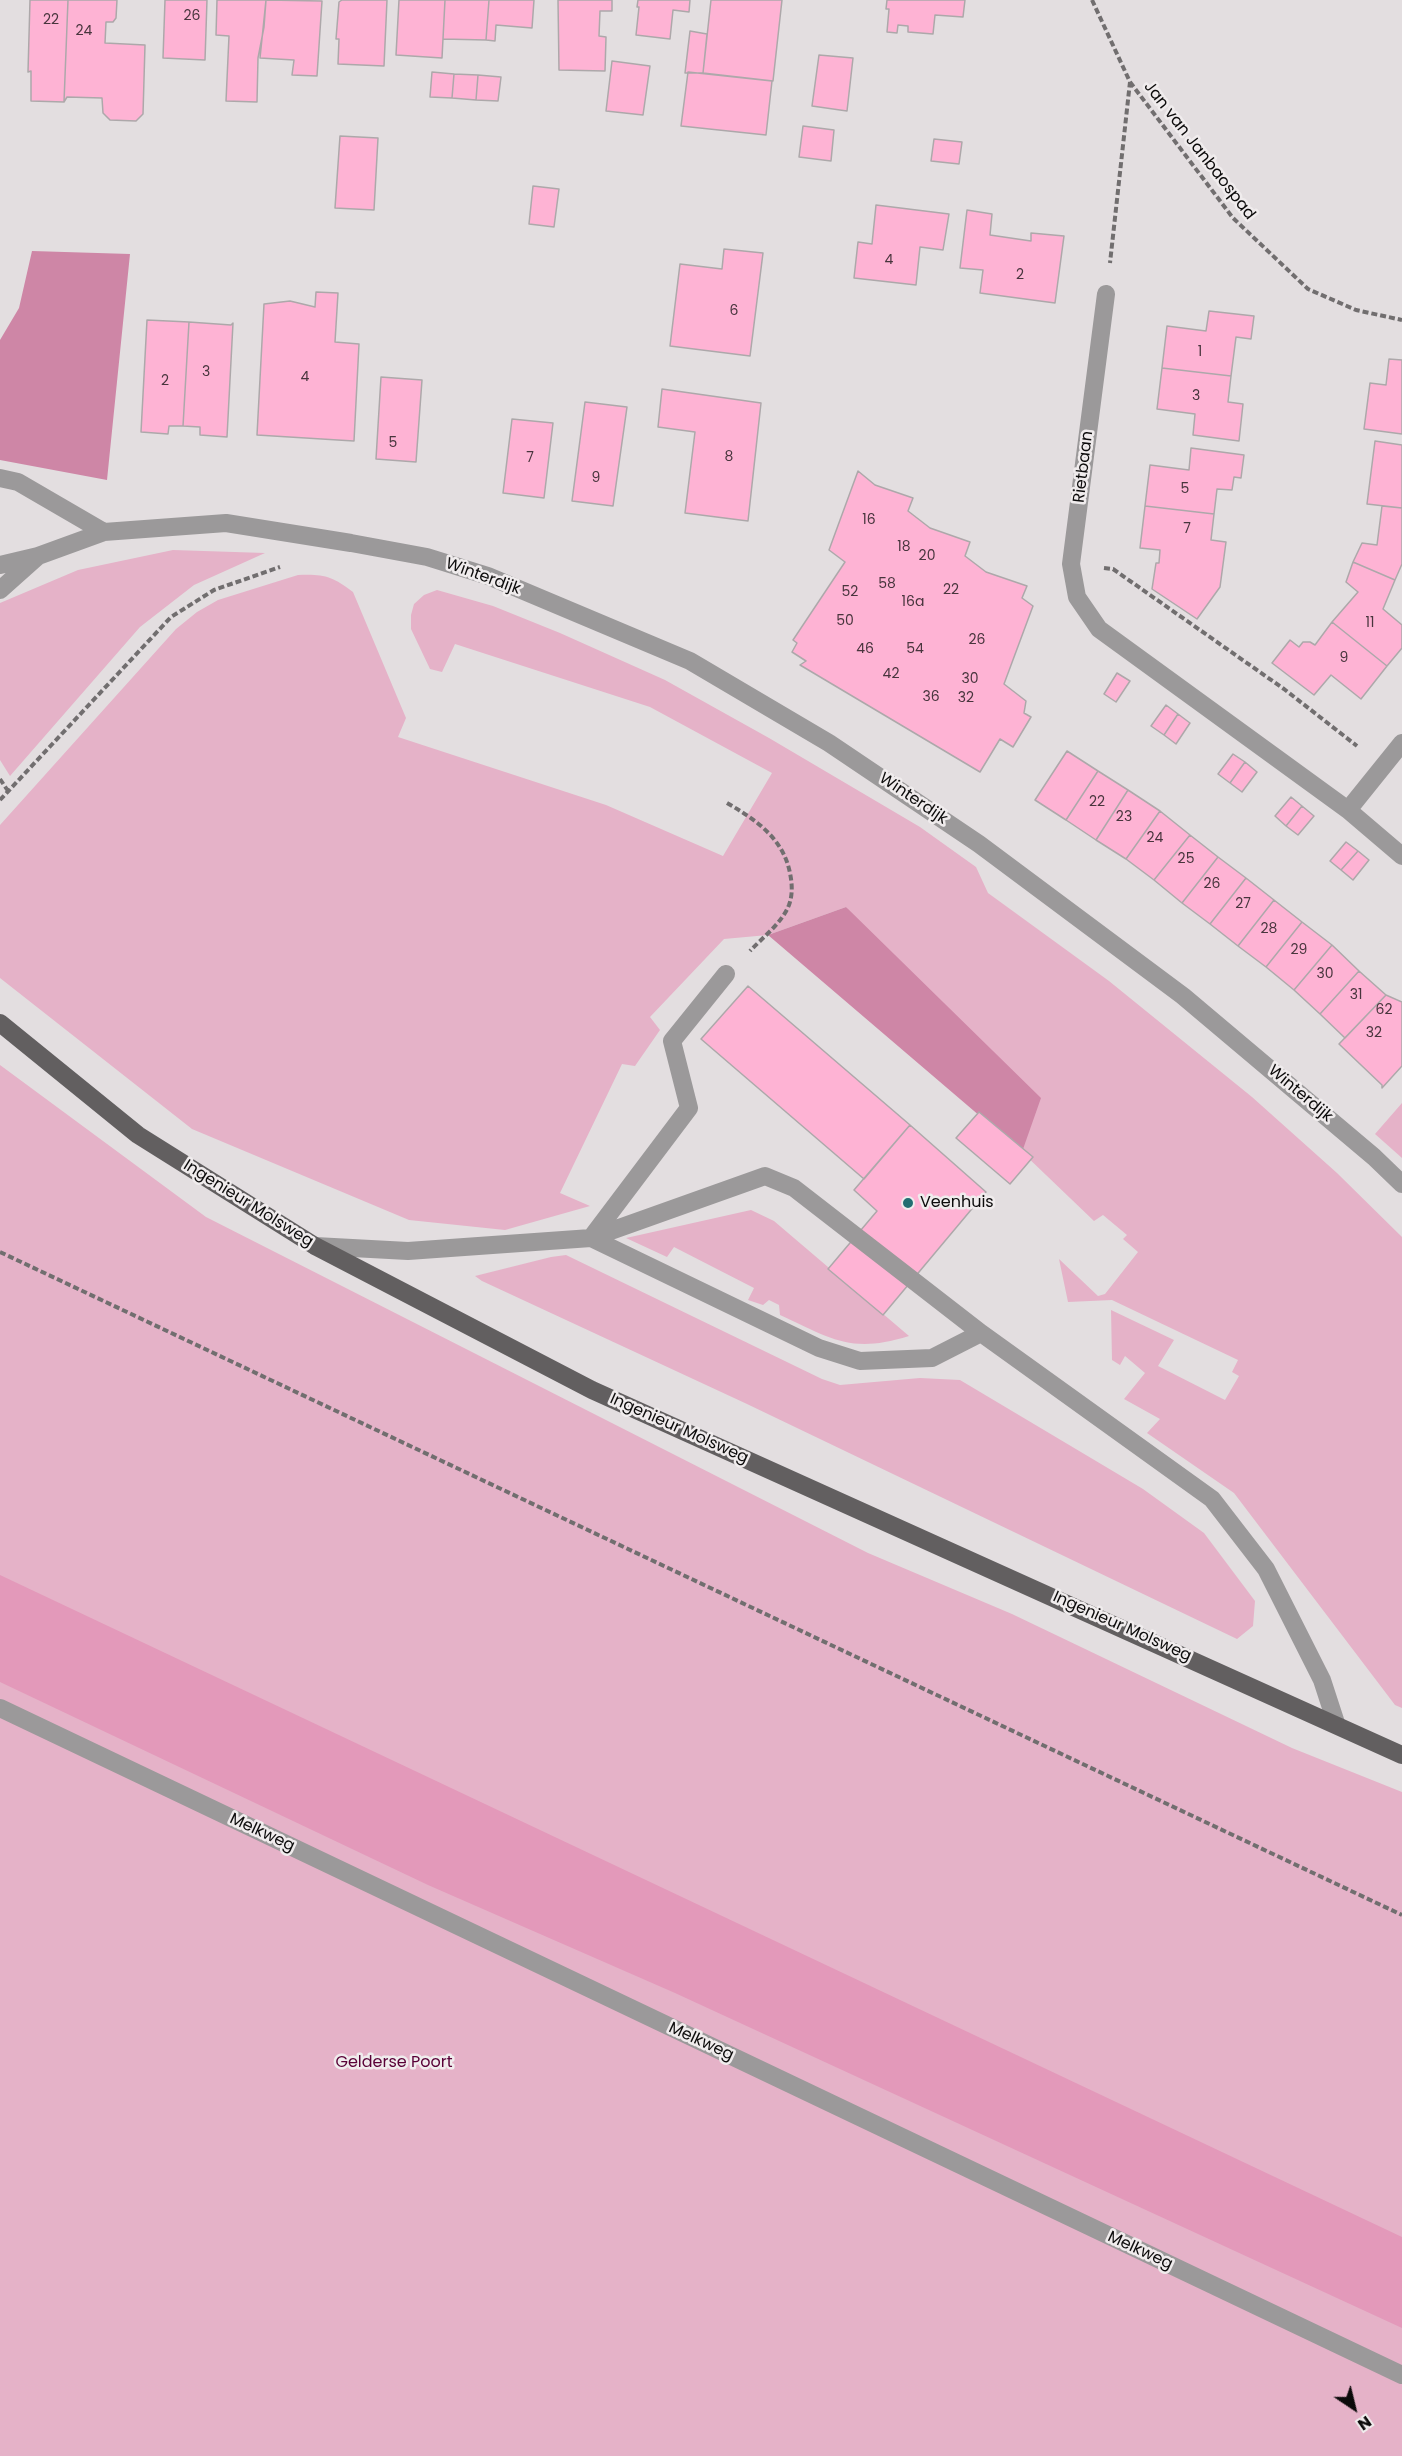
<!DOCTYPE html>
<style>
body{margin:0}
#map{position:relative;width:1402px;height:2456px;overflow:hidden;background:#e3dee0;font-family:Poppins,sans-serif}
canvas{display:block}
.north{position:absolute;left:1324px;top:2378px;width:60px;height:60px;-webkit-text-stroke:4px #f0eced;paint-order:stroke;rotate:145deg;font-size:16px;font-weight:700;line-height:24px;text-align:center;color:#0c0b0b}
.north::after{content:'';display:block;margin:auto;width:21px;height:27px;background:#0c0b0b;clip-path:polygon(50% 0,100% 100%,50% 72%,0 100%)}
</style>
<div id="map">
<canvas width="1402" height="2456"></canvas>
<div class="north">N</div>
</div>
<script>
const c = document.querySelector('canvas').getContext('2d');
c.lineJoin = 'round';
function paint(path, color) { c.fillStyle = color; c.fill(path, 'evenodd'); }
function stroke(path, color, width, dash) { c.strokeStyle = color; c.lineWidth = width; c.lineCap = dash ? 'butt' : 'round'; c.setLineDash(dash || []); c.stroke(path); }
function write(font, color, halo, rows, align = 'center') {
  c.font = font + ' Poppins,sans-serif'; c.lineWidth = 5; c.setLineDash([]); c.textBaseline = 'middle'; c.strokeStyle = halo; c.fillStyle = color; for (const [text, x, y, turn = 0] of rows) {
    c.save(); c.translate(x, y); c.rotate((+turn || 0) * Math.PI / 180); c.textAlign = isNaN(turn) ? turn : align; if (halo) c.strokeText(text, 0, 0); c.fillText(text, 0, 0); c.restore();
  }
}
paint(new Path2D(`
 M 173,550 L 265,553 L 194,585 L 140,627 L 10,776 L 0,760 L 0,603 L 78,570 Z
 M 298,575 C 324,574 332,576 353,592 L 406,718 L 398,737 L 606,805 L 723,856 L 772,773 L 650,707 L 455,644 L 442,672 L 430,669 L 411,629 L 411,615 L 414,604 L 424,595 L 437,590 L 493,606 L 560,633 L 665,680 L 769,738 L 920,827 L 976,867 L 988,893 L 1109,981 L 1252,1097 L 1337,1173 L 1402,1237 L 1402,1708 L 1395,1705 L 1234,1493 L 1147,1433 L 1160,1419 L 1124,1399 L 1145,1373 L 1125,1356 L 1120,1365 L 1112,1360 L 1111,1310 L 1174,1340 L 1158,1366 L 1225,1400 L 1239,1376 L 1232,1372 L 1238,1360 L 1112,1300 L 1068,1302 L 1059,1259 L 1098,1296 L 1105,1294 L 1138,1252 L 1123,1239 L 1127,1235 L 1103,1215 L 1094,1221 L 1022,1152 L 846,907 L 768,935 L 724,939 L 650,1017 L 660,1030 L 635,1066 L 622,1064 L 560,1193 L 590,1206 L 505,1230 L 409,1220 L 192,1129 L 0,978 L 0,825 L 176,629 L 197,612 L 218,600 Z
 M 0,1065 L 206,1217 L 868,1553 L 1012,1614 L 1292,1748 L 1402,1792 L 1402,2456 L 0,2456 Z
 M 1402,1103 L 1402,1158 L 1375,1134 Z
 M 751,1210 L 774,1221 L 909,1336 C 851,1354 832,1339 780,1315 L 779,1305 L 769,1300 L 763,1305 L 748,1300 L 754,1288 L 674,1247 L 667,1257 L 626,1238 Z
 M 566,1255 L 822,1379 L 840,1385 L 920,1378 L 960,1380 L 1143,1489 L 1204,1533 L 1255,1601 L 1253,1626 L 1237,1639 L 747,1404 L 482,1281 L 475,1276 L 551,1257 Z`), '#e5b2c8');
paint(new Path2D(`
 M 32,251 L 130,254 L 107,480 L 0,460 L 0,340 L 19,308 Z
 M 846,907 L 1041,1098 L 1022,1152 L 768,935 Z`), '#ce86a6');
paint(new Path2D(`
 M 0,1575 L 1402,2237 L 1402,2328 L 675,1993 L 428,1885 L 0,1682 Z`), '#e399ba');
const building = new Path2D(`
 M 30,0 L 68,0 L 64,102 L 31,101 L 31,71 L 28,72 Z
 M 68,0 L 117,0 L 116,18 L 113,22 L 106,22 L 105,43 L 145,45 L 143,114 L 136,121 L 110,120 L 103,113 L 102,98 L 67,97 L 64,102 Z
 M 165,0 L 207,0 L 205,60 L 163,58 Z
 M 217,0 L 266,0 L 264,27 L 258,58 L 257,102 L 226,101 L 229,36 L 216,35 Z
 M 266,0 L 322,1 L 317,76 L 292,75 L 294,60 L 260,58 Z
 M 342,0 L 387,0 L 384,66 L 338,64 L 339,39 L 336,39 L 339,2 Z
 M 399,0 L 445,0 L 442,58 L 396,55 Z
 M 445,0 L 489,0 L 486,40 L 443,39 Z
 M 489,0 L 534,0 L 532,28 L 496,25 L 495,41 L 486,40 Z
 M 558,0 L 612,0 L 612,11 L 600,11 L 599,36 L 606,37 L 605,71 L 559,70 Z
 M 638,0 L 690,0 L 689,12 L 673,10 L 670,39 L 636,35 L 639,7 L 637,7 Z
 M 711,0 L 782,0 L 773,81 L 703,73 Z
 M 887,0 L 965,0 L 963,17 L 935,15 L 933,34 L 908,32 L 908,26 L 898,25 L 897,33 L 887,32 L 889,9 L 886,9 Z
 M 690,31 L 707,34 L 703,73 L 685,73 Z
 M 819,55 L 853,58 L 847,111 L 812,106 Z
 M 612,61 L 650,66 L 643,115 L 606,111 Z
 M 432,72 L 454,74 L 452,98 L 430,97 Z
 M 688,72 L 772,81 L 766,135 L 681,126 Z
 M 454,74 L 478,75 L 476,100 L 452,98 Z
 M 478,75 L 501,77 L 498,101 L 476,100 Z
 M 803,126 L 834,130 L 831,161 L 799,157 Z
 M 340,136 L 378,138 L 374,210 L 335,208 Z
 M 934,139 L 962,142 L 959,164 L 931,161 Z
 M 533,186 L 559,189 L 554,227 L 529,224 Z
 M 876,205 L 949,214 L 943,250 L 920,247 L 916,285 L 854,278 L 858,242 L 872,244 Z
 M 967,210 L 992,214 L 990,235 L 1031,241 L 1031,233 L 1064,236 L 1055,303 L 980,293 L 983,270 L 960,268 Z
 M 724,249 L 763,253 L 750,356 L 670,346 L 680,264 L 722,269 Z
 M 316,292 L 338,293 L 335,342 L 359,344 L 354,441 L 257,435 L 264,304 L 290,301 L 315,307 Z
 M 1209,311 L 1254,316 L 1251,339 L 1236,337 L 1231,376 L 1162,368 L 1167,326 L 1206,331 Z
 M 147,320 L 189,322 L 183,426 L 169,426 L 168,434 L 141,432 Z
 M 189,322 L 231,325 L 233,323 L 227,437 L 200,435 L 200,427 L 183,426 Z
 M 1389,359 L 1402,360 L 1402,434 L 1364,429 L 1370,383 L 1386,385 Z
 M 1162,368 L 1231,376 L 1228,402 L 1243,404 L 1239,441 L 1193,435 L 1195,414 L 1157,409 Z
 M 381,377 L 422,380 L 416,462 L 376,459 Z
 M 662,389 L 761,403 L 748,521 L 685,513 L 695,432 L 658,427 Z
 M 585,402 L 627,407 L 613,506 L 572,501 Z
 M 512,419 L 553,423 L 544,498 L 503,493 Z
 M 1375,441 L 1402,445 L 1402,508 L 1367,504 Z
 M 1191,448 L 1244,455 L 1241,478 L 1234,477 L 1232,490 L 1217,489 L 1214,514 L 1145,506 L 1150,465 L 1189,470 Z
 M 858,471 L 875,485 L 913,498 L 908,511 L 930,528 L 970,542 L 965,556 L 986,572 L 1027,586 L 1022,598 L 1033,606 L 1004,684 L 1026,701 L 1024,713 L 1031,717 L 1013,747 L 1000,739 L 980,772 L 800,665 L 806,661 L 792,652 L 797,643 L 793,640 L 845,562 L 829,550 Z
 M 1145,506 L 1214,514 L 1211,540 L 1226,542 L 1220,587 L 1197,619 L 1152,589 L 1156,563 L 1159,563 L 1160,550 L 1140,548 Z
 M 1382,506 L 1402,508 L 1402,564 L 1395,580 L 1353,562 L 1362,543 L 1377,545 Z
 M 1353,562 L 1395,580 L 1383,609 L 1402,625 L 1402,648 L 1387,666 L 1332,622 L 1358,592 L 1346,582 Z
 M 1332,622 L 1387,666 L 1361,699 L 1331,675 L 1314,695 L 1272,663 L 1290,640 L 1299,647 L 1303,642 L 1310,642 L 1315,645 Z
 M 1117,673 L 1130,681 L 1116,702 L 1104,694 Z
 M 1166,705 L 1178,714 L 1164,735 L 1151,726 Z
 M 1178,714 L 1190,723 L 1176,744 L 1164,735 Z
 M 1067,751 L 1098,771 L 1066,820 L 1035,800 Z
 M 1233,754 L 1245,762 L 1230,783 L 1218,774 Z
 M 1245,762 L 1257,772 L 1242,792 L 1230,783 Z
 M 1098,771 L 1128,790 L 1096,840 L 1066,820 Z
 M 1128,790 L 1160,811 L 1126,859 L 1096,840 Z
 M 1291,797 L 1302,806 L 1286,826 L 1275,816 Z
 M 1302,806 L 1314,816 L 1298,835 L 1286,826 Z
 M 1160,811 L 1190,835 L 1154,880 L 1126,859 Z
 M 1190,835 L 1218,857 L 1182,903 L 1154,880 Z
 M 1346,842 L 1358,851 L 1341,870 L 1330,861 Z
 M 1358,851 L 1369,860 L 1353,880 L 1341,870 Z
 M 1218,857 L 1246,878 L 1210,924 L 1182,903 Z
 M 1246,878 L 1274,900 L 1238,946 L 1210,924 Z
 M 1274,900 L 1302,922 L 1266,967 L 1238,946 Z
 M 1302,922 L 1332,945 L 1294,990 L 1266,967 Z
 M 1332,945 L 1359,971 L 1320,1014 L 1294,990 Z
 M 1359,971 L 1386,995 L 1345,1038 L 1320,1014 Z
 M 748,986 L 910,1125 L 864,1179 L 701,1039 Z
 M 1386,995 L 1402,1002 L 1402,1066 L 1382,1088 L 1382,1085 L 1339,1044 Z
 M 979,1112 L 1033,1157 L 1010,1184 L 956,1138 Z
 M 910,1125 L 986,1192 L 883,1315 L 828,1269 L 877,1211 L 854,1190 Z`);
paint(building, '#feb3d4');
stroke(building, '#ada8aa', 1.5);
stroke(new Path2D(`
 M 1092,0 L 1130,82 L 1110,263
 M 1130,82 L 1233,218 L 1308,289 L 1356,310 L 1402,320
 M 1104,568 L 1113,569 L 1284,689 L 1357,746
 M 0,779 L 8,791
 M 0,800 L 171,617 L 214,590 L 280,567
 M 727,803 C 756,820 783,838 790,873 C 792,883 793,894 789,905 C 782,923 763,937 750,951
 M 0,1252 L 1402,1915`), '#716e6f', 4, [6, 3]);
stroke(new Path2D(`
 M 1106,294 L 1071,564 L 1077,597 L 1099,629 L 1348,810 L 1402,856
 M 0,478 L 18,482 L 104,532
 M 0,565 L 38,556 L 104,532 L 226,523 L 351,543 L 427,557 L 488,576 L 690,661 L 829,743 L 979,844 L 1183,996 L 1374,1157 L 1402,1184
 M 0,590 L 37,557
 M 1348,810 L 1402,743
 M 726,974 L 672,1041 L 689,1108 L 591,1238 L 765,1176 L 794,1188 L 981,1333
 M 315,1246 L 408,1251 L 591,1238 L 819,1348 L 860,1361 L 932,1358 L 981,1333 L 1212,1499 L 1266,1569 L 1322,1680 L 1336,1723
 M 0,1708 L 1402,2375`), '#9b999a', 18);
stroke(new Path2D(`
 M 0,1023 L 138,1135 L 315,1246 L 592,1390 L 1402,1755`), '#625f60', 18);
for (const [x, y, r, color] of [
 [908,1203,6,"#226e72"]
]) { const dot = new Path2D(); dot.arc(x, y, r, 0, 2 * Math.PI); c.fillStyle = color; c.fill(dot); stroke(dot, '#f0eced', 2); }
write('14px', '#48353d', null, [
 ["26",192,16],
 ["22",51,20],
 ["24",84,31],
 ["4",889,260],
 ["2",1020,275],
 ["6",734,311],
 ["1",1200,352],
 ["3",206,372],
 ["4",305,377],
 ["2",165,381],
 ["3",1196,396],
 ["5",393,443],
 ["8",729,457],
 ["7",530,458],
 ["9",596,478],
 ["5",1185,489],
 ["16",869,520],
 ["7",1187,529],
 ["18",904,547],
 ["20",927,556],
 ["58",887,584],
 ["22",951,590],
 ["52",850,592],
 ["16a",913,602],
 ["50",845,621],
 ["11",1370,623],
 ["26",977,640],
 ["46",865,649],
 ["54",915,649],
 ["9",1344,658],
 ["42",891,674],
 ["30",970,679],
 ["36",931,697],
 ["32",966,698],
 ["22",1097,802],
 ["23",1124,817],
 ["24",1155,838],
 ["25",1186,859],
 ["26",1212,884],
 ["27",1243,904],
 ["28",1269,929],
 ["29",1299,950],
 ["30",1325,974],
 ["31",1356,995],
 ["62",1384,1010],
 ["32",1374,1033]
]);
write('16px', '#0c0b0b', '#f0eced', [
 ["Jan van Janbaospad",1199,151,52],
 ["Rietbaan",1084,467,-83],
 ["Winterdijk",483,577,20],
 ["Winterdijk",913,799,34],
 ["Winterdijk",1300,1094,40],
 ["Ingenieur Molsweg",248,1204,32],
 ["Ingenieur Molsweg",679,1429,24],
 ["Ingenieur Molsweg",1122,1627,24],
 ["Melkweg",262,1833,25],
 ["Melkweg",701,2042,25],
 ["Melkweg",1140,2251,25]
]);
write('16px', '#0c0b0b', '#f0eced', [
 ["Veenhuis",920,1203]
], 'left');
write('16px', '#590037', '#f0eced', [
 ["Gelderse Poort",394,2063]
]);
</script>
